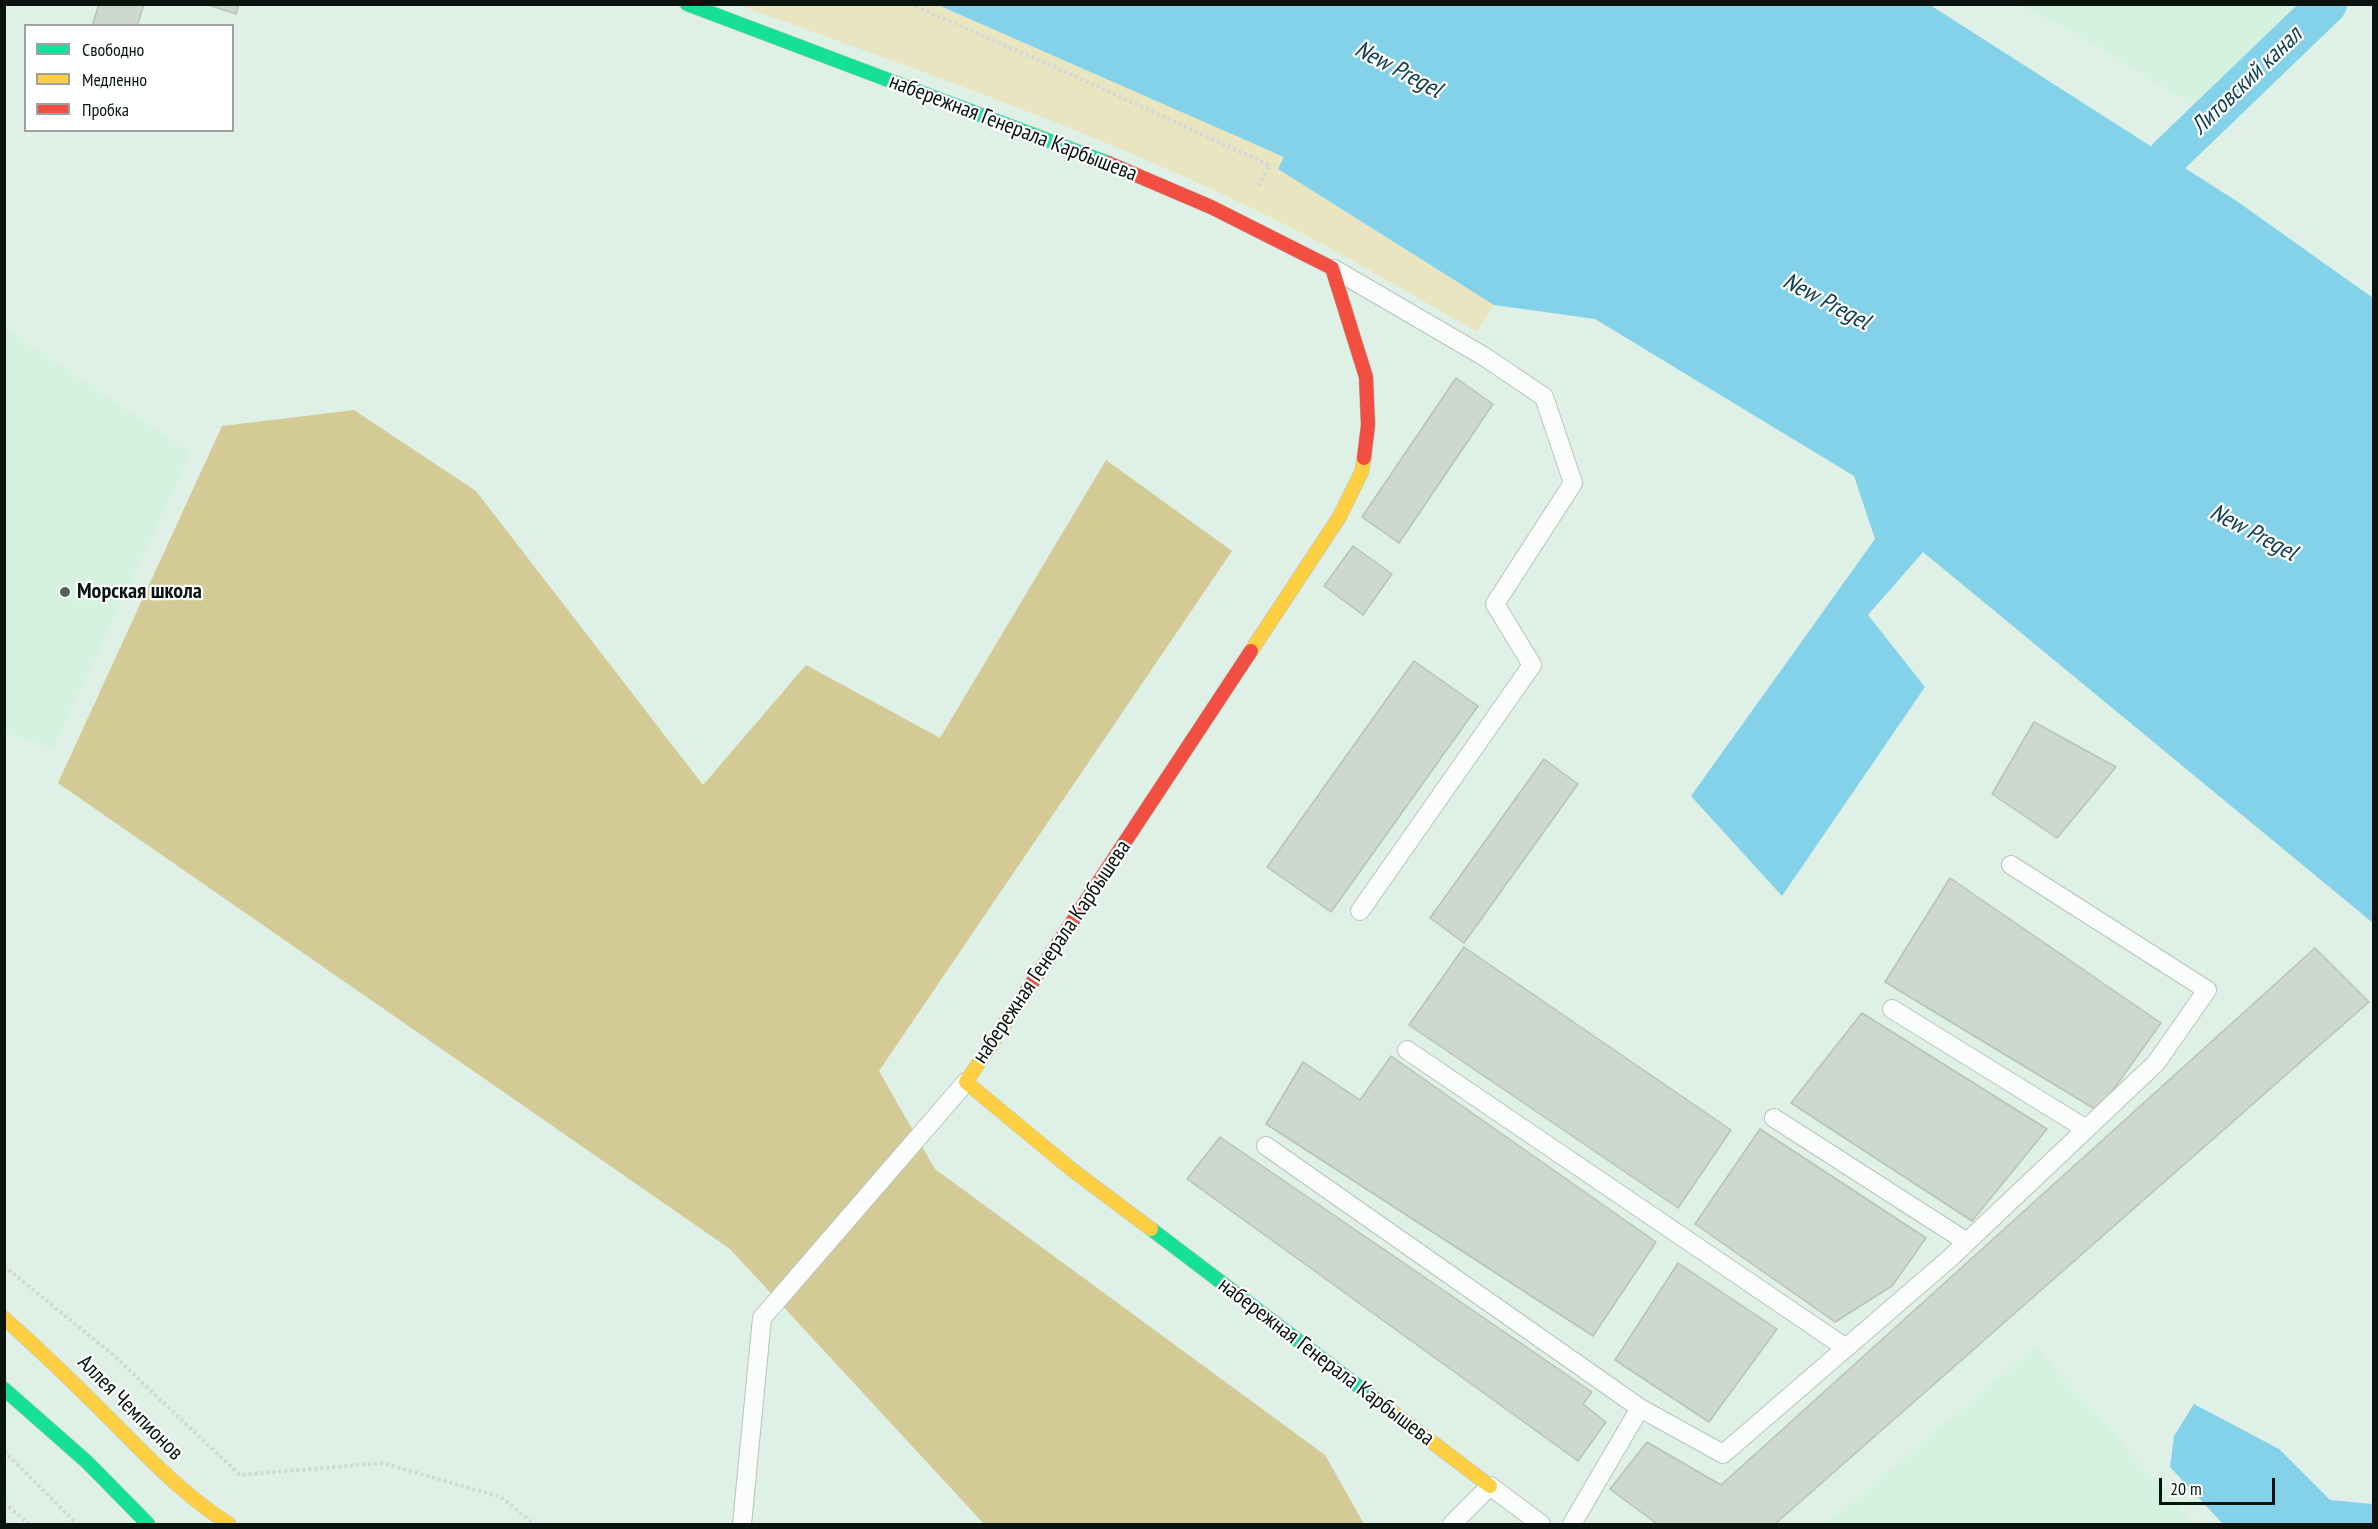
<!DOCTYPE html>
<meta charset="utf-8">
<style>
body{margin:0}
#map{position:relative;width:2378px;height:1529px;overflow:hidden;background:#dff1e6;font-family:"PT Sans Narrow",sans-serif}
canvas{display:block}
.frame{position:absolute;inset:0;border:6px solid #09140e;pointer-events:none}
.legend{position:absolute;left:24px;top:24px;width:210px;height:108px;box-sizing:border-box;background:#fff;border:2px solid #9da19f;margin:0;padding:8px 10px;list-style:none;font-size:18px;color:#09140e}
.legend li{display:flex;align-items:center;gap:12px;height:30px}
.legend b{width:30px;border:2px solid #9da19f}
.scale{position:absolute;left:2159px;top:1478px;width:116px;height:27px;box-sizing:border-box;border:3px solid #09140e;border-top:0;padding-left:8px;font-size:18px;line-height:21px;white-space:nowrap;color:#09140e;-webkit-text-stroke:4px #fff;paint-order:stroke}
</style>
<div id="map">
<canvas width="2378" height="1529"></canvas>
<div class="frame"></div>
<ul class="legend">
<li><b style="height:8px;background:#16e098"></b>Свободно</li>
<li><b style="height:8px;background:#ffcf43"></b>Медленно</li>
<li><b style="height:8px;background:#f24e42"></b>Пробка</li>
</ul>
<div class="scale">20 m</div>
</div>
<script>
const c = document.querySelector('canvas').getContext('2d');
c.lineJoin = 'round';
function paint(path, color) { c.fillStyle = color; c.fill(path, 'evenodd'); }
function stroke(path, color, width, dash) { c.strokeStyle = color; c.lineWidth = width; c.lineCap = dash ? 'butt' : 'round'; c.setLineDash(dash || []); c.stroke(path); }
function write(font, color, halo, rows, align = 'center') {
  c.font = font + ' "PT Sans Narrow",sans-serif'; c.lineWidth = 4.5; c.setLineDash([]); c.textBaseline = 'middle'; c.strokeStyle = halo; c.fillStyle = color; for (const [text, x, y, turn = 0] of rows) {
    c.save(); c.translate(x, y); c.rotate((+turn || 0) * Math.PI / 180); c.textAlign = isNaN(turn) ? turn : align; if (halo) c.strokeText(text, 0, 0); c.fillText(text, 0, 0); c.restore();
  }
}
paint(new Path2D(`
 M 2018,5 L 2299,5 L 2206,113 L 2068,29 Z
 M 5,328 L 191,453 L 53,749 L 5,732 Z
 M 2035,1346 L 2195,1524 L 1826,1524 L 2035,1347 Z`), '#d4f2df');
paint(new Path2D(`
 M 739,5 L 938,5 L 1285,157 L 1278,169 L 1494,305 L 1477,332 C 1407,292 1338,250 1266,215 C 1096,131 917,70 739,5 Z`), '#e9e5c0');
paint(new Path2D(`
 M 354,410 L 476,491 L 703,785 L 806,665 L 940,738 L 1106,460 L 1232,551 L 879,1071 L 935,1169 L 1325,1455 L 1364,1524 L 984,1524 L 730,1249 L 58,783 L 222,426 Z`), '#d3ca96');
paint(new Path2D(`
 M 938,5 L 1930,5 L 2238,202 L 2373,298 L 2373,923 L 1923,552 L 1868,615 L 1925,687 L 1782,896 L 1691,796 L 1875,539 L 1854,476 L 1595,319 L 1494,305 L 1278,169 L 1284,157 Z
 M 2194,1404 L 2279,1449 L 2330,1500 L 2373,1504 L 2373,1524 L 2223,1524 L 2170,1467 L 2174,1436 Z`), '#83d2ea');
stroke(new Path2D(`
 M 2168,157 L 2327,4`), '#83d2ea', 40);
const building = new Path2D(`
 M 99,4 L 144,4 L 137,26 L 92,26 Z
 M 206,4 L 239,4 L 236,14 Z
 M 1456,378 L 1493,404 L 1399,543 L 1362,517 Z
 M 1353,546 L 1392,574 L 1363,615 L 1324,586 Z
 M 1414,661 L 1478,706 L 1331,912 L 1267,867 Z
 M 2034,722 L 2116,767 L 2057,838 L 1992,794 Z
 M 1544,759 L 1578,784 L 1464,943 L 1430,918 Z
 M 1950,878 L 2161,1023 L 2098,1111 L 1885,982 Z
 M 1464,947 L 1731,1130 L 1678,1208 L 1409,1025 Z
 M 2315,948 L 2369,1002 L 1775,1524 L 1657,1524 L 1610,1489 L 1647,1442 L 1721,1485 Z
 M 1862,1013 L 2047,1129 L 1972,1221 L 1791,1103 Z
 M 1391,1056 L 1656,1242 L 1593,1336 L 1266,1124 L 1303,1062 L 1360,1100 Z
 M 1760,1129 L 1926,1238 L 1892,1286 L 1835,1322 L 1695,1224 Z
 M 1220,1137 L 1592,1392 L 1583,1404 L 1606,1422 L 1578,1461 L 1187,1179 Z
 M 1678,1263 L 1777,1329 L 1709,1422 L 1615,1360 Z`);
paint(building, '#ced8ce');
stroke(building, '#b7c2b7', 1.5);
const lane = new Path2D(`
 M 1334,269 L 1485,357 L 1544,397 L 1573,483 L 1495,604 L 1532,665 L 1360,911
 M 1892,1009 L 2086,1129
 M 1407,1050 L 1846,1348
 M 1774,1118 L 1967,1242
 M 1266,1146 L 1640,1408
 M 742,1524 L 762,1318 L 966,1082
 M 1452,1524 L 1490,1486 L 1541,1524
 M 1572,1524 L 1640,1408 L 1723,1454 L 1949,1259 L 2156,1063 L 2207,990 L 2011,865`);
const fast = new Path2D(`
 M 687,4 L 1108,163
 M 1151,1229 L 1379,1402
 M 4,1389 L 87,1462 L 148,1524`);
const slow = new Path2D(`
 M 1251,651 L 1340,516 L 1362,471 L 1364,458
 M 1016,1007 L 966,1082 L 1071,1169 L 1151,1229
 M 4,1318 C 40,1350 74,1383 108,1417 C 146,1455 183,1495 229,1524
 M 1379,1402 L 1490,1486`);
const jam = new Path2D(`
 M 1108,163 L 1211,207 L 1332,268 L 1366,377 L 1368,425 L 1364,458
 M 1016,1007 L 1251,651`);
stroke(lane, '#b6c4bc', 20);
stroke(fast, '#b6c4bc', 15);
stroke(slow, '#b6c4bc', 15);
stroke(jam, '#b6c4bc', 15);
stroke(new Path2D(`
 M 910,4 L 1066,72 L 1269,165 L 1257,189
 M 4,1266 L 112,1354 L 240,1475 L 382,1463 L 501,1497 L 534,1524
 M 4,1451 L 77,1524
 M 4,1503 L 29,1524`), '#d2d8d5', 4, [3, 3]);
stroke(lane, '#fafdfb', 18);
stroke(fast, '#16e098', 14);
stroke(slow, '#ffcf43', 14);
stroke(jam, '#f24e42', 14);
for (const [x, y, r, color] of [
 [65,592,6,"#54615a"]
]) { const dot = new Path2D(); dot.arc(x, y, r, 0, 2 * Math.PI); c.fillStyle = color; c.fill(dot); stroke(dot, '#fff', 2); }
write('22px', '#09140e', '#fff', [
 ["набережная Генерала Карбышева",1013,128,21],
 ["набережная Генерала Карбышева",1052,952,-56],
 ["набережная Генерала Карбышева",1326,1362,37],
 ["Аллея Чемпионов",130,1408,45]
]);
write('bold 22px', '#09140e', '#fff', [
 ["Морская школа",77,592]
], 'left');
write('italic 24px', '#114050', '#fff', [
 ["New Pregel",1398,70,28],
 ["Литовский канал",2247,81,-44],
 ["New Pregel",1826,302,28],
 ["New Pregel",2253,533,28]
]);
</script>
